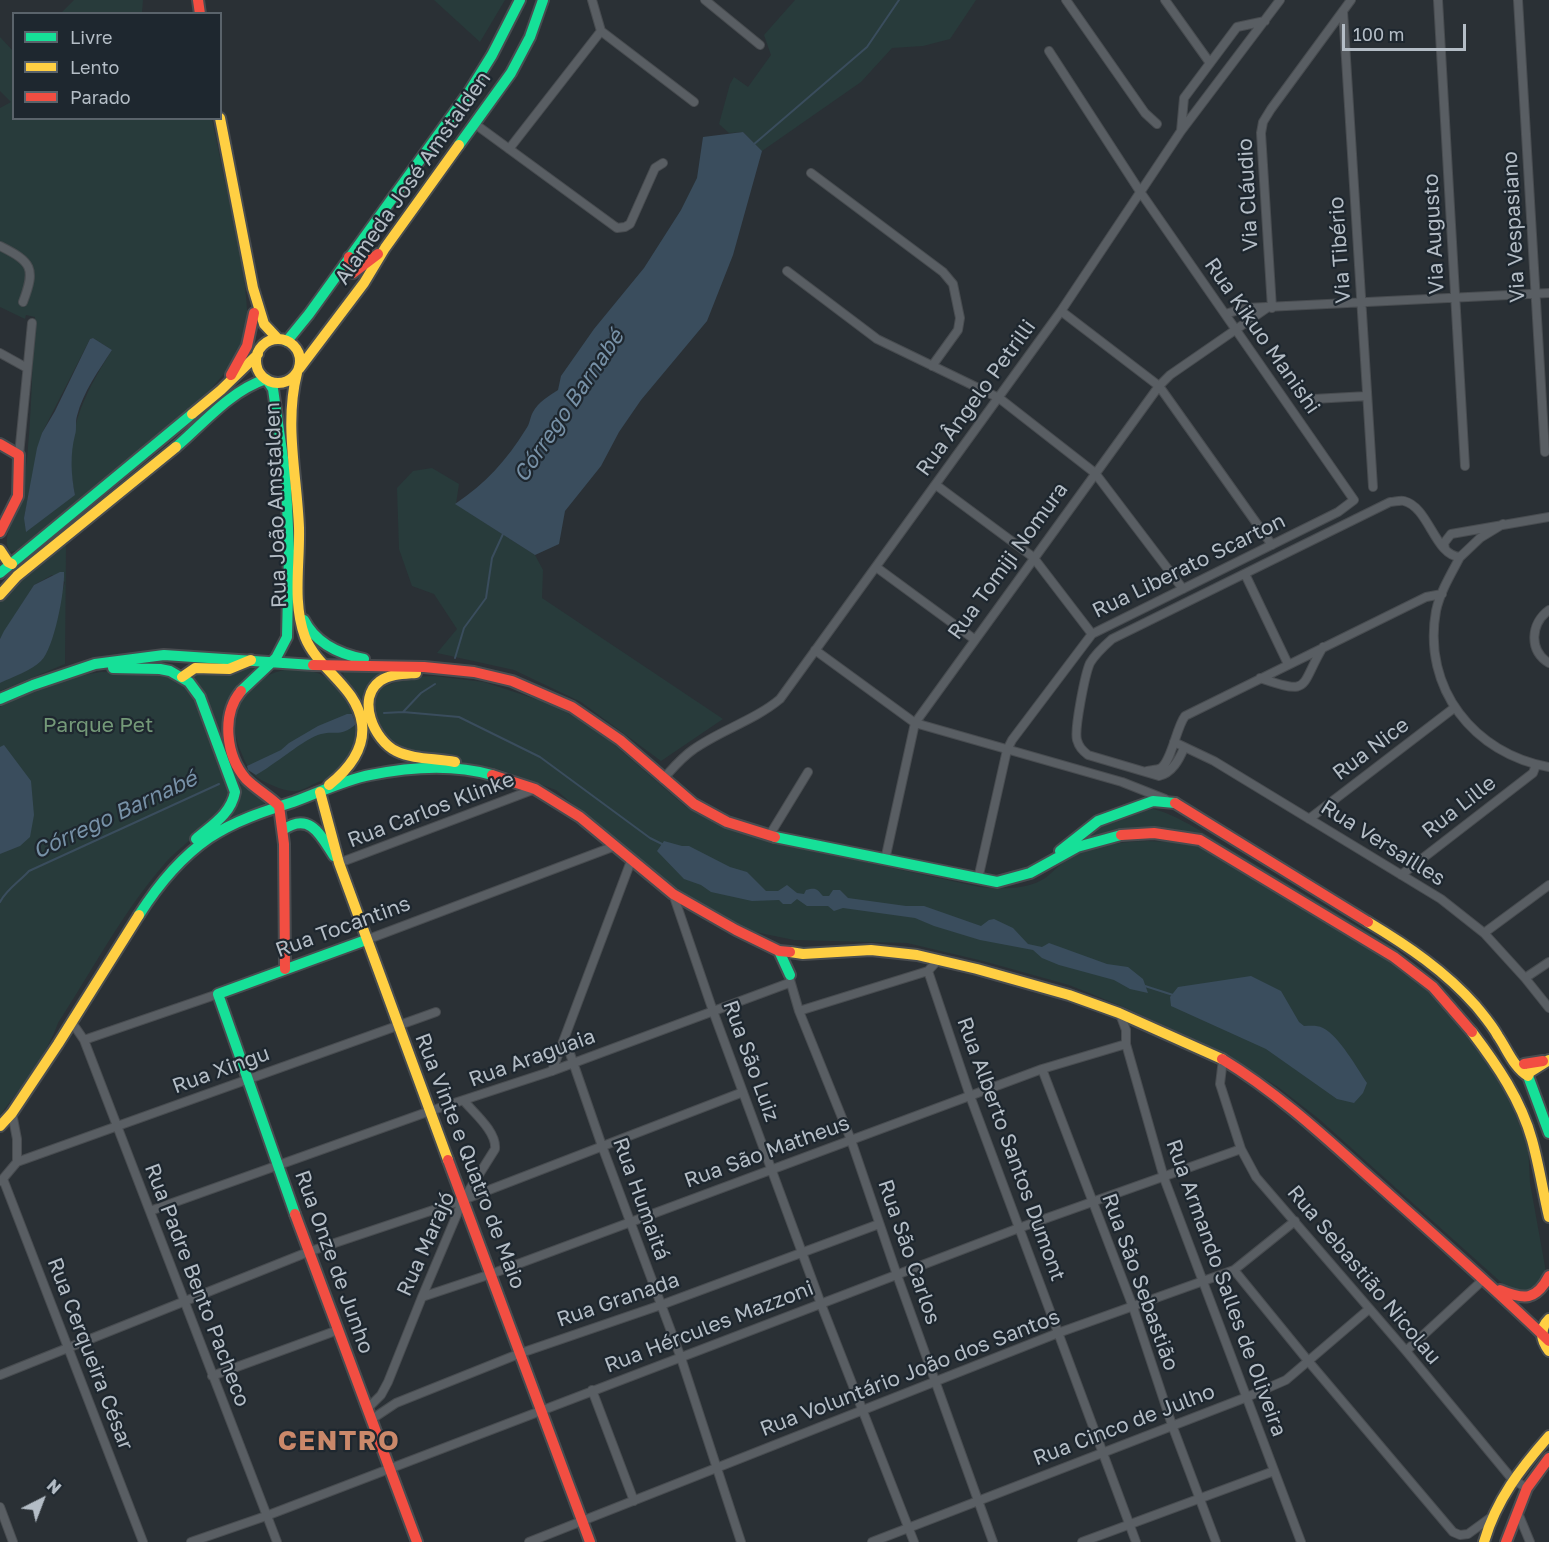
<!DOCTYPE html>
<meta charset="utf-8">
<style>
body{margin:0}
#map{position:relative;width:1549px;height:1542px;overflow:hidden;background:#2a3035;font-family:"Golos Text",sans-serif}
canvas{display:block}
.legend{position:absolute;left:12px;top:12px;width:210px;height:108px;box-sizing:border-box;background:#1e272f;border:2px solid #5a636b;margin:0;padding:8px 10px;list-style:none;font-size:18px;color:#b4bdc6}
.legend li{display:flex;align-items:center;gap:12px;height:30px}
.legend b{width:30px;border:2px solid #5a636b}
.north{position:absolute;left:12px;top:1470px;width:60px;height:60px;-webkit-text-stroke:4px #1e272f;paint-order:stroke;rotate:42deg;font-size:16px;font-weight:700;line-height:24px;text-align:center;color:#b4bdc6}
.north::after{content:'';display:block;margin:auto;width:21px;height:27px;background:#b4bdc6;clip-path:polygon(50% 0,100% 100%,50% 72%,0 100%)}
.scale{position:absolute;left:1342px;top:24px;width:124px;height:27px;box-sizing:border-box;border:3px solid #b4bdc6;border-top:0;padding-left:8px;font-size:18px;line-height:21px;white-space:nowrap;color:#b4bdc6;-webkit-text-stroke:4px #1e272f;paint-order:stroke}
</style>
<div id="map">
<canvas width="1549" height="1542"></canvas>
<ul class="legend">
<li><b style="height:8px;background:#16e098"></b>Livre</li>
<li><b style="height:8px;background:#ffcf43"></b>Lento</li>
<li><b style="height:8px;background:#f24e42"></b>Parado</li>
</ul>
<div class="north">N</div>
<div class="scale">100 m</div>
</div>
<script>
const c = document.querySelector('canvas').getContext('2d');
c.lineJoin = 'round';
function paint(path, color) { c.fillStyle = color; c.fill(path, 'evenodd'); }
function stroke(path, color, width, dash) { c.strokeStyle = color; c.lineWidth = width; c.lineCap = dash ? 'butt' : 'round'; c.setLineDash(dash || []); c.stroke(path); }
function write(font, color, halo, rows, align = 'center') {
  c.font = font + ' "Golos Text",sans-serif'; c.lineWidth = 4.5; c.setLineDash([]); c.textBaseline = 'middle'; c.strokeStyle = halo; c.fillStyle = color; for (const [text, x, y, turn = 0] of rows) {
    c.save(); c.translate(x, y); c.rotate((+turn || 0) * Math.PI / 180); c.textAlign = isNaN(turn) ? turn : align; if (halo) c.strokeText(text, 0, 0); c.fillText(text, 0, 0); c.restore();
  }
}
paint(new Path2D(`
 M 74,0 L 143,0 L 142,13 L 61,13 Z
 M 434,0 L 505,0 L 480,42 Z
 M 795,0 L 976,0 L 950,39 L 923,46 L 892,48 L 861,82 L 762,151 L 743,132 L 729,133 L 719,124 L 730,84 L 734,77 L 748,87 L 771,55 L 764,35 Z
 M 0,37 L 13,51 L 14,118 L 212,119 L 244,273 L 248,321 L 243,346 L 229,368 L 210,390 L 20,550 L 10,552 C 0,535 17,519 21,502 C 32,441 31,378 35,317 L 26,315 L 25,319 L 0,307 L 0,108 L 11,102 L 0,91 ZM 93,338 L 112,350 C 82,397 62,438 75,495 L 24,518 L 42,433 L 90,339 Z
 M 432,468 L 459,484 L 456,504 L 535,555 L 543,570 L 542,598 L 723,719 L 661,761 L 581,702 L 514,670 L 437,653 L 457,629 L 434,594 L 412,586 L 399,549 L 397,488 L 413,471 Z
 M 66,545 L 65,664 L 0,691 L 0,683 L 42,660 L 65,582 L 52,575 L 34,585 L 0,639 L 0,602 C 20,579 41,562 66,545 Z
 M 249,664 L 261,666 L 243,681 L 225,744 L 264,796 L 264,805 L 224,821 L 237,803 L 188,675 Z
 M 290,669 C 301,670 312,670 322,675 C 356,695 372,750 335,776 C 330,779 323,780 318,782 C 311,785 304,790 297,791 C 289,792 281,789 274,786 C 254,778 249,772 241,752 C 224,711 247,675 290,669 Z
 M 343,669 L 384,671 C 370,679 365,688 364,704 L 361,704 L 353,688 L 344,679 Z
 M 101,672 L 161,673 L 190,688 L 229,787 C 229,792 229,796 228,801 C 221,816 180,847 166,862 C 124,910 93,969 58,1023 C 46,1056 22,1087 0,1115 L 0,707 C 31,690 66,677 101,672 Z
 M 434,676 L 484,682 L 551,704 L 573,716 L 594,727 L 686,807 L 725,828 L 767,841 L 980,887 C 999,889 1022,890 1040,881 C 1052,875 1060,862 1073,856 C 1112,839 1158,837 1199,847 L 1371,949 L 1401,969 L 1434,997 L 1466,1033 L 1483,1055 L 1509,1100 L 1528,1145 L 1530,1183 L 1546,1272 C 1535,1289 1533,1291 1513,1293 L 1319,1119 L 1278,1087 L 1219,1051 L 1126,1008 L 1069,985 L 983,961 L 907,943 L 794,940 L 750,931 L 704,906 L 650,870 L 556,790 L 501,770 L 414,753 L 394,746 L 377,727 L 374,701 L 379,689 L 408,677 Z
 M 1153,809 C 1177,814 1213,839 1235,852 C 1289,885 1344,917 1398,950 L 1397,955 L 1191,833 L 1077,841 L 1114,818 Z`), '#283b3b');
paint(new Path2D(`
 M 743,132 L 762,151 L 733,255 L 707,321 L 641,400 L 619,432 L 601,466 L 565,511 L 559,544 L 535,555 L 455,504 C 485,484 507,460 526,429 C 530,424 530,417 533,412 C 538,402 549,396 558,390 L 561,376 L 594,329 L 644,268 L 681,210 L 697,178 L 703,137 Z
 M 93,338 L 112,350 C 99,370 83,392 77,416 C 75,422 77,429 75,435 C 70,454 71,475 75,495 L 26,532 L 24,518 L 37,448 L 42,433 L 55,411 L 90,339 Z
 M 60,572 L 64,572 C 65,590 54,649 41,661 C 31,671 12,677 0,683 L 0,639 L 4,631 L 34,585 Z
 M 347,714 L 352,714 L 356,724 C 340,738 336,730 321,734 C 305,738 273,766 256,775 L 248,770 L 247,766 L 281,750 L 289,743 L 318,726 Z
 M 4,745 L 31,781 L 34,815 L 30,837 L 20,846 L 0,854 L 0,747 Z
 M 664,841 L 682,846 L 689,846 L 730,867 L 747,872 L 766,891 L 778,891 L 787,885 L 797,893 L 804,894 L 806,890 C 816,887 817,889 823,896 L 829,896 L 833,890 L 840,890 L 848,898 L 906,906 L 924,906 L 981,926 L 989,920 L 994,919 L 1013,928 L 1028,944 L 1042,947 L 1049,943 L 1107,964 L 1128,967 L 1143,979 L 1148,993 L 1130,989 L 1114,980 L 1059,965 L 1042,958 L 1033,950 L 980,940 L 934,926 L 915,918 L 843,908 L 834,911 L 828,906 L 807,906 L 797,899 L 791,904 L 783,904 L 779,900 L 752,901 L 711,892 L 701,885 L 684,879 L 657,851 Z
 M 1251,976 L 1281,991 L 1299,1022 L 1304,1026 C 1311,1026 1317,1025 1323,1028 C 1339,1036 1357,1068 1367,1083 L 1363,1093 L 1354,1103 L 1337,1099 L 1266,1049 L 1171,1006 L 1170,997 L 1178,987 Z`), '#3a4d5d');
stroke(new Path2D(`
 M 753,145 L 867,47 L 899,0
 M 455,658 L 464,628 L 486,598 L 492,558 L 503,534
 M 403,712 L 421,693 L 435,684
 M 384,713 L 403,712 L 459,717 L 540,757 L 650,838 L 662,844
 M 0,902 C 6,890 20,881 29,871 L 219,784
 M 1145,986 L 1173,995`), '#3a4d5d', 2);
const street = new Path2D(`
 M 592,0 L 601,31 L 694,102
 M 705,0 L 760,45
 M 1066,0 L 1145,113 L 1157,124
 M 1165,0 L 1210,63
 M 1438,0 L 1465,466
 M 1518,0 L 1545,452
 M 1343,11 L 1373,487
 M 475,124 L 617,228 L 625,227 L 630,224 L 655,168 L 663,163
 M 1181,131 L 1184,98 L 1237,27 L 1265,21
 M 509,149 L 601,31
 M 811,173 L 943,272 L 953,284 L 960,318 L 958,330 L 932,366
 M 0,246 C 32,262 36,268 23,302
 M 787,271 L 877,339 L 999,398 L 1095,473 L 1183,589
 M 1272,308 L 1261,133 L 1263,122 L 1271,109 L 1351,0
 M 1061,311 L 1159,386 L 1272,545
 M 1225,314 L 1246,308 L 1549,293
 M 0,353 L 27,368
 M 1313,399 L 1367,396
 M 19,455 L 32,323
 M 936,485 L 1033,557 L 1092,634
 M 1445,549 L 1444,543 L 1451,534 L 1549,517
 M 1460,557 C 1451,574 1440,592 1436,611 C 1422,688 1474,754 1549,767
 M 876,567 L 974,639
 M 1245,574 L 1288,664
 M 1549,610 C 1531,623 1528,650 1549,663
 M 815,650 L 915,723 L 1122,782 L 1165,799
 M 1260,678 C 1312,696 1299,687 1323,647
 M 1174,742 L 1214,761 L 1441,899 L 1484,933 L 1525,978 L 1549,1008
 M 1184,748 C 1179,760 1172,773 1159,776 L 1088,755 C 1082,750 1079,747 1077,740 C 1074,730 1085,674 1090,663 C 1096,653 1104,646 1112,639 L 1390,502 C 1394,502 1400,500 1404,501 C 1429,507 1435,556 1460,557 L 1480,538 L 1503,524
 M 1147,771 C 1151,770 1157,770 1161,768 C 1172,760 1176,728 1185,716 L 1426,597 L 1442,594
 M 663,779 C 673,768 682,757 694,749 C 721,730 755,720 780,699 L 1061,311 L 1181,131 L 1280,0
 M 1309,819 L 1454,708
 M 769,836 L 808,772
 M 885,860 L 915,723 L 1159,386 L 1170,375 L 1267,308
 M 339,863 L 535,789
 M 1401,875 L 1533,773 L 1536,765
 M 978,879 L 1007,750 L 1012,740 L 1092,634 L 1338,512 L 1354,500 L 1141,193 L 1049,51
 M 673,894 L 713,1011 L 821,1304 L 914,1542
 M 1484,933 L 1549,885
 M 366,940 L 615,846
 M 928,971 L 970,1096 L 1136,1542
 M 1525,978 L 1549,962
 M 790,980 L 799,1011 L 851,1140 L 897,1275 L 993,1542
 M 799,1011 L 928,971 L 938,960
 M 1120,1014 L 1126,1030 L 1126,1044 L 1164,1178 L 1301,1542
 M 71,1021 L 84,1040 L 277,1542
 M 565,1039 L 602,1146 L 681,1358 L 741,1542
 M 84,1040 L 218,994
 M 1223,1059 L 1220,1084 L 1241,1149 L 1256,1177 L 1406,1351 L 1512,1479 L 1527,1488
 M 1042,1069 L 1133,1307 L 1172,1425 L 1216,1542
 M 552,1071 L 631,861
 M 17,1162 L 436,1012
 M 3,1179 L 143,1542
 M 1,1181 L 17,1162 L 17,1139 L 12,1113
 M 150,1211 L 430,1111 L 552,1071 L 789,983
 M 1234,1270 L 1309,1362 L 1453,1532 L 1460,1535 L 1468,1534
 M 422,1297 L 491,1274 L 1042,1069 L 1126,1044
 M 1406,1351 L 1484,1279
 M 0,1375 L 308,1252 L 463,1200 L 743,1092
 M 212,1376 L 338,1330
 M 592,1390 L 634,1501
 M 368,1408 L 381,1395 L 388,1382 L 422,1297 L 463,1200 L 495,1149 C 497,1132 474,1113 464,1101
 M 372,1419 L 396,1403 L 521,1353 L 661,1305 L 879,1224
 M 0,1507 L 13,1542
 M 1518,1513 L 1530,1542
 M 1468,1534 L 1490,1518
 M 191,1542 L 266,1516 L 1019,1228 L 1241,1149
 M 529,1542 L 1058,1333 L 1234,1270 L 1295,1221
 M 872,1542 L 1247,1397 L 1286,1380 L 1369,1309
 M 1082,1542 L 1274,1471`);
const fast = new Path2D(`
 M 459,145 L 511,73 L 530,37 L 543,0
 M 287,341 L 309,314 L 469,92 L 492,55 L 520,0
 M 176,447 C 204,423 230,391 266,379
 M 0,573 L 192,414
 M 304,620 C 316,644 339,654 364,659
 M 113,668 L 160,669 L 170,671 L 189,682 L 200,697 L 235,792 C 231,814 212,825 196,839
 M 241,691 L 276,658 L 287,637 L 289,551 L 287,505 L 285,472 L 273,389 L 267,380
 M 0,699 L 33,685 L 95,664 L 164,655 L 313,665
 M 283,830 C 310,811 321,836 334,856
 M 775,837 L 997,882 L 1030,873 L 1077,847 L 1121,835
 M 1060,851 L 1098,821 L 1153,801 L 1175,803
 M 139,915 C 158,885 180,858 209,838 C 234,821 265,811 293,802 C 318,793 344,780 370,775 C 409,767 454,764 492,775
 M 779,951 L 790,975
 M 1528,1076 L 1549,1133
 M 295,1214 L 218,994 L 366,940`);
const slow = new Path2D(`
 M 220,118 L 253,288 L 264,324 L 278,339
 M256 361a22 22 0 1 1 44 0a22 22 0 1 1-44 0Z
 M 299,369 L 364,283 L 385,248 L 459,145
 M 297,373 C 284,425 297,475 299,528 C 300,564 292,602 305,637 C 318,670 357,686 362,724 C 365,750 348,770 329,785
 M 192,414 L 221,390 L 258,354
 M 0,550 L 8,562 L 12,564
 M 0,595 L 17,576 L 176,447
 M 416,673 C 404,674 390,674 380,681 C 356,699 374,740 396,751 C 414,760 436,758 455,762
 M 182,677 L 195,668 L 229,669 L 251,660
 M 320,792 L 339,863 L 448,1160
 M 1368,922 C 1408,946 1445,971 1476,1006 C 1484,1016 1492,1025 1498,1036 C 1507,1049 1514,1068 1528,1076 L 1530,1072 L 1549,1060
 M 790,952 L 803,954 L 871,950 L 917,955 L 977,969 L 1069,995 L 1119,1013 L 1222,1059
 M 1472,1032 C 1497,1065 1521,1100 1532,1140 C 1539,1165 1543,1192 1549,1217
 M 0,1126 L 12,1113 L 58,1044 L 139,915
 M 1549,1319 C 1539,1329 1541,1340 1549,1351
 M 1484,1542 C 1496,1500 1521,1468 1549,1436`);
const jam = new Path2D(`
 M 198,0 L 200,14
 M 349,257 L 349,267 L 353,273 L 378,254
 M 231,375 L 247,346 L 254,313
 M 0,444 L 19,455 L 18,496 L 0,532
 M 313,665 L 424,667 L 474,672 L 512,681 L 572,707 L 620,740 L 694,804 L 727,822 L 775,837
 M 241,691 C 221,715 226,756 246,779 C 256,789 269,796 279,806
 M 492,775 L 535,789 L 580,817 L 673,894 L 736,930 L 779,951 L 790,952
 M 1175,803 L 1368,922
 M 279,806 L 284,844 L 285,969
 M 1121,835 L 1154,833 L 1200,840 L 1394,957 L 1433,987 L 1472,1032
 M 1222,1059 C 1278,1093 1326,1138 1374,1181 C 1433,1234 1492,1286 1549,1341
 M 1524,1064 L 1543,1061
 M 448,1160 L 590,1542
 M 295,1214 L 417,1542
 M 1500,1290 C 1524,1300 1536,1301 1549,1276
 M 1506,1542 L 1527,1488 L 1549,1458`);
stroke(street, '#484c50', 10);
stroke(fast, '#484c50', 14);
stroke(slow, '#484c50', 14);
stroke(jam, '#484c50', 14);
stroke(street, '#595e63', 8);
stroke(fast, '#16e098', 10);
stroke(slow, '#ffcf43', 10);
stroke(jam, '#f24e42', 10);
write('21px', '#b4bdc6', '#1e272f', [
 ["Alameda José Amstalden",413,178,-55],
 ["Via Cláudio",1248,195,-93],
 ["Via Vespasiano",1514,227,-93],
 ["Via Augusto",1434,234,-93],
 ["Via Tibério",1340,250,-94],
 ["Rua Kikuo Manishi",1262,336,55],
 ["Rua Ângelo Petrilli",976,398,-54],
 ["Rua João Amstalden",276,505,-92],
 ["Rua Tomiji Nomura",1008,561,-54],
 ["Rua Liberato Scarton",1189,566,-26],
 ["Rua Nice",1371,749,-37],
 ["Rua Lille",1459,807,-38],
 ["Rua Carlos Klinke",431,810,-21],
 ["Rua Versailles",1383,843,32],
 ["Rua Tocantins",343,927,-20],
 ["Rua Araguaia",532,1058,-20],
 ["Rua São Luiz",751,1061,70],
 ["Rua Xingu",221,1070,-20],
 ["Rua Alberto Santos Dumont",1011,1149,70],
 ["Rua São Matheus",767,1152,-20],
 ["Rua Vinte e Quatro de Maio",470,1161,69],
 ["Rua Humaitá",641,1199,70],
 ["Rua Marajó",426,1244,-66],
 ["Rua São Carlos",909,1252,71],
 ["Rua Onze de Junho",334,1262,70],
 ["Rua Sebastião Nicolau",1364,1275,50],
 ["Rua São Sebastião",1140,1282,70],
 ["Rua Padre Bento Pacheco",197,1285,69],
 ["Rua Armando Salles de Oliveira",1226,1288,70],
 ["Rua Granada",618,1300,-19],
 ["Rua Hércules Mazzoni",709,1327,-21],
 ["Rua Cerqueira César",90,1354,69],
 ["Rua Voluntário João dos Santos",910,1373,-21],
 ["Rua Cinco de Julho",1124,1425,-21]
]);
write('21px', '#749978', '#1e272f', [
 ["Parque Pet",98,725]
]);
write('italic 22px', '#7791a7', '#1e272f', [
 ["Córrego Barnabé",569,406,-56],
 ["Córrego Barnabé",115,815,-25]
]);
c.letterSpacing = '1.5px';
write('bold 27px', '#ca886a', '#1e272f', [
 ["CENTRO",339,1441]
]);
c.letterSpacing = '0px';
</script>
